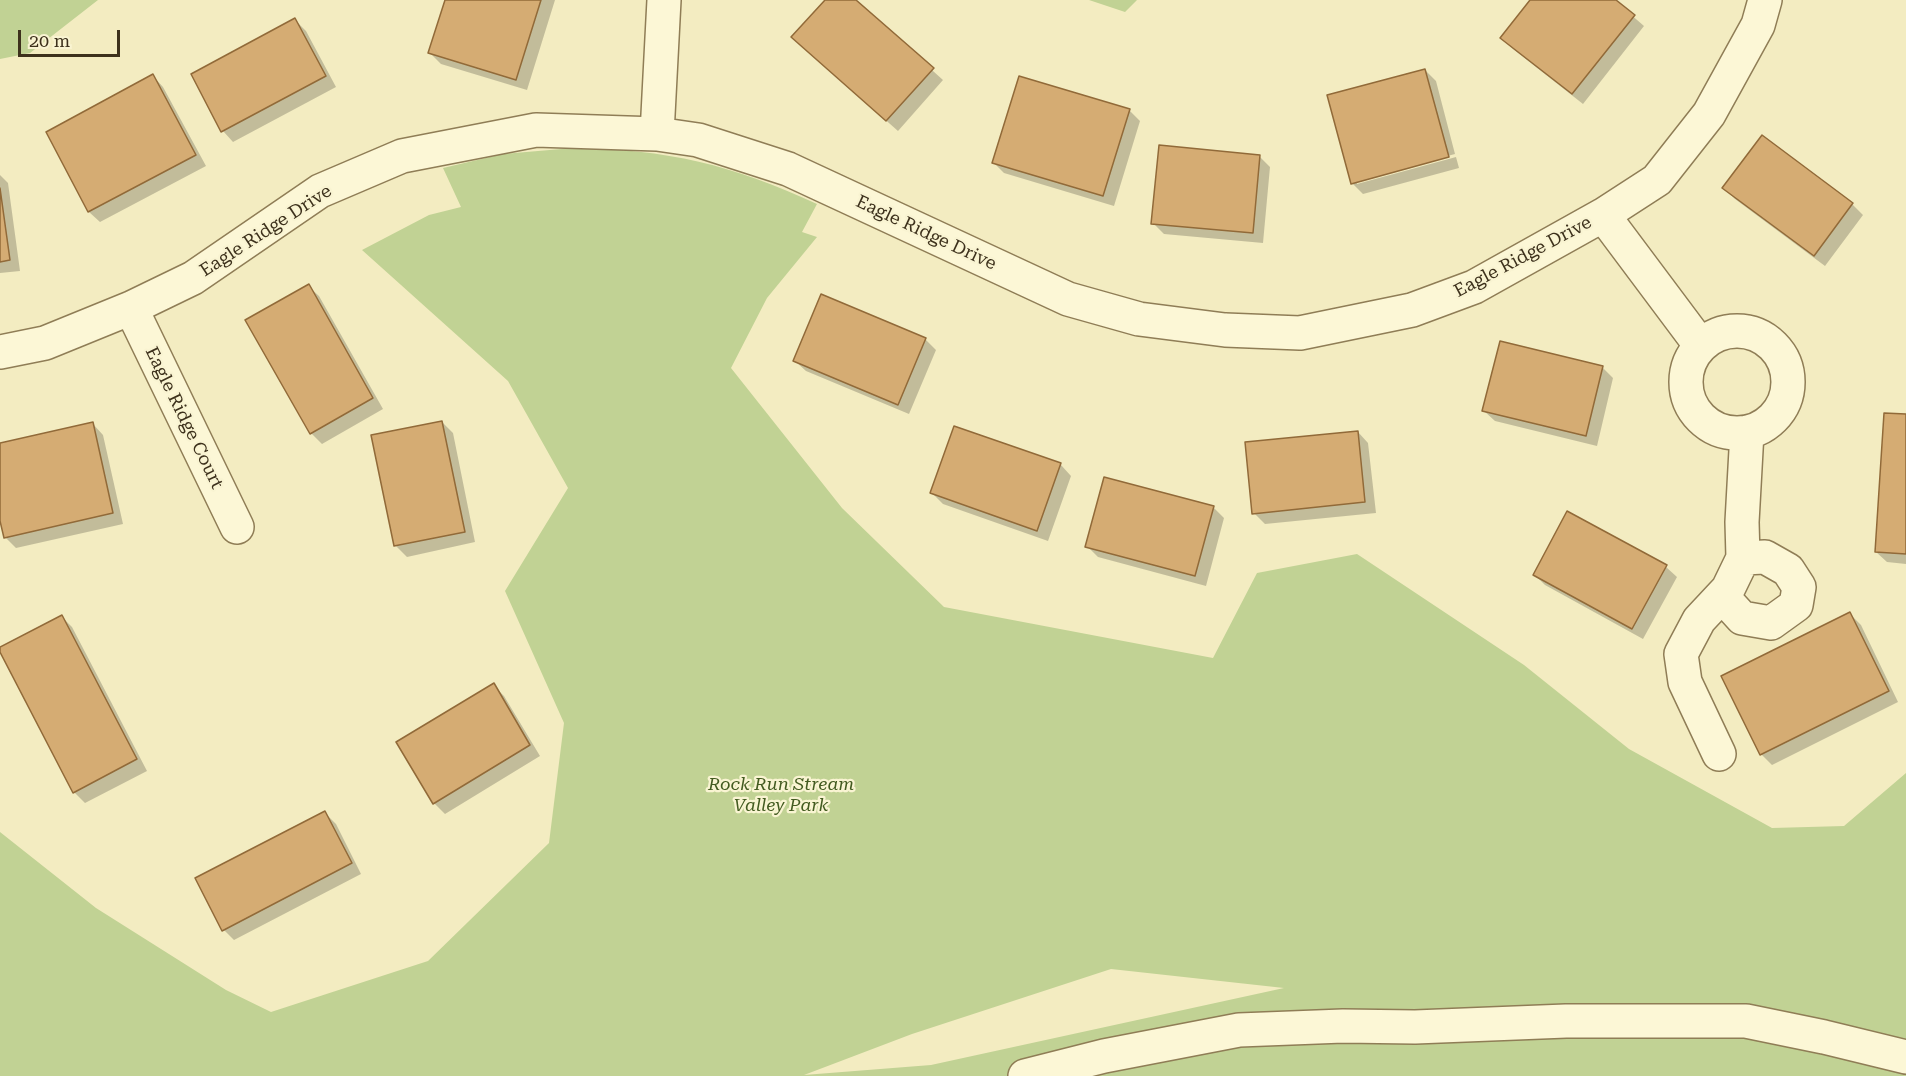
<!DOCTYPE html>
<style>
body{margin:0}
#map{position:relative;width:1906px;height:1076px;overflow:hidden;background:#f3ecc1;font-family:"Roboto Serif",serif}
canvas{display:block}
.scale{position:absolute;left:18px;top:30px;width:102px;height:27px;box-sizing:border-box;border:3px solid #3d311c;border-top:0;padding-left:8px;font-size:18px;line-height:21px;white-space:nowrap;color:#3d311c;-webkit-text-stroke:4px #f9f4d2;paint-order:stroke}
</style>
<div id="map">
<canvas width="1906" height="1076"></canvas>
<div class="scale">20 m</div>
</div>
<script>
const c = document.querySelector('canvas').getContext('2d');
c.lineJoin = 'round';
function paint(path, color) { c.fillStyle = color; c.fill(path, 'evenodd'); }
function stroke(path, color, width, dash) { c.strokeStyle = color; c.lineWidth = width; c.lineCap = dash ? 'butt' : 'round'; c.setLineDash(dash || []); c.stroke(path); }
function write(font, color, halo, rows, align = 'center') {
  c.font = font + ' "Roboto Serif",serif'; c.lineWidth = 4.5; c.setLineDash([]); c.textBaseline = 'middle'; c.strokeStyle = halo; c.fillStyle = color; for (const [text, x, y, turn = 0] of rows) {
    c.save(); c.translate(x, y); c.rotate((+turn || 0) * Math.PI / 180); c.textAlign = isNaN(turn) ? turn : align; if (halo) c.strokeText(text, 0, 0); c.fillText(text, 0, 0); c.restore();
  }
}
paint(new Path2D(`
 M 0,0 L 98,0 L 30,53 L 0,59 Z
 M 1089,0 L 1137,0 L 1125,12 Z
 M 573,148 C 667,149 733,165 817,204 L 802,232 L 817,237 L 767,298 L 731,368 L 842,508 L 944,607 L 1213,658 L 1257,573 L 1357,554 L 1524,665 L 1629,749 L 1772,828 L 1844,826 L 1906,773 L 1906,1076 L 0,1076 L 0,832 L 96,908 L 226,990 L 271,1012 L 428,961 L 549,843 L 564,723 L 505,591 L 568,488 L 508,381 L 362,250 L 429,215 L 461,207 L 443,168 L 503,154 ZM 1111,969 L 1284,988 L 931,1065 L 804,1075 L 912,1034 Z`), '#c1d294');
paint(new Path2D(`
 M 447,0 L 555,0 L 527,90 L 441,64 L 430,53 Z
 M 827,0 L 854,0 L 943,80 L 898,131 L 804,48 Z
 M 1532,0 L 1614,0 L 1644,26 L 1583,104 L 1513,49 L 1502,38 Z
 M 295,20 L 306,31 L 336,87 L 233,142 L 223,131 L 193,74 Z
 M 1425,70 L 1436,81 L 1455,154 L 1357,180 L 1357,184 L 1456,157 L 1459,168 L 1363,194 L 1352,183 Z
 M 153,76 L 163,87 L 206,166 L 100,222 L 89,212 L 48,133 Z
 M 1129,110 L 1140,121 L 1114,206 L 1004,173 L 993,162 Z
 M 1762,137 L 1852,204 L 1863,215 L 1825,266 L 1735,199 L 1724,188 Z
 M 1259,156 L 1270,167 L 1263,243 L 1164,234 L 1153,223 Z
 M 0,175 L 8,183 L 20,271 L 0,273 Z
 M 308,286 L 319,296 L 383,409 L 322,444 L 311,433 Z
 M 925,339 L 936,350 L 909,414 L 806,371 L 795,361 Z
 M 1602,367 L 1613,378 L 1597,446 L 1495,421 L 1484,411 Z
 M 1906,416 L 1906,564 L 1887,562 L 1876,552 Z
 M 442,422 L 453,433 L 475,542 L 407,557 L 396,546 L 373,436 Z
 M 93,424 L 103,435 L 123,524 L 16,548 L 5,537 L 0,514 L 0,445 Z
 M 955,427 L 1061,465 L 1071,476 L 1048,541 L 943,504 L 932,493 Z
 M 1358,432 L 1368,443 L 1376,513 L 1265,524 L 1254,513 Z
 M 1213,507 L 1224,518 L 1206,586 L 1098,557 L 1087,546 Z
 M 1666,567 L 1677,577 L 1643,639 L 1545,585 L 1534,574 Z
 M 1850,614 L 1861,625 L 1898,702 L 1772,765 L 1761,754 Z
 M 62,617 L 72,627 L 147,771 L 85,803 L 74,792 Z
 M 493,685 L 504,696 L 540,756 L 445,814 L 434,803 Z
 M 325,813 L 336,824 L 361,874 L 234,940 L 224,930 Z`), '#0003');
const building = new Path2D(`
 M 445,0 L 541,0 L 516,80 L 428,53 Z
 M 825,0 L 856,0 L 934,68 L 886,121 L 791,37 Z
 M 1530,0 L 1616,0 L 1635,15 L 1572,94 L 1500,38 Z
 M 295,18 L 326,76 L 221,132 L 191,74 Z
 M 1425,69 L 1449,157 L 1351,184 L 1327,95 Z
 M 153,74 L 196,155 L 88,212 L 46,132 Z
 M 1019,76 L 1130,109 L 1103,196 L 992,163 Z
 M 1762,135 L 1853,203 L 1814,256 L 1722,188 Z
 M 1159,145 L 1260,155 L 1253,233 L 1151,224 Z
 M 0,188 L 10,260 L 0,262 Z
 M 309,284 L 373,398 L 310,434 L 245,320 Z
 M 821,294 L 926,338 L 898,405 L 793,361 Z
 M 1500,341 L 1603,366 L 1586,436 L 1482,411 Z
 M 1884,413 L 1906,414 L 1906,554 L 1875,552 Z
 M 442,421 L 465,532 L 394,546 L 371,435 Z
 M 93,422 L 113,513 L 4,538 L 0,521 L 0,443 Z
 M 954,426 L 1061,463 L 1037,531 L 930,493 Z
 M 1358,431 L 1365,502 L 1252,514 L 1245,442 Z
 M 1104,477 L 1214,506 L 1195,576 L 1085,547 Z
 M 1567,511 L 1667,565 L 1632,629 L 1533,575 Z
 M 1850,612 L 1889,691 L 1760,755 L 1721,676 Z
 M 62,615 L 137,759 L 73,793 L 0,652 L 0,647 Z
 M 494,683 L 530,745 L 433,804 L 396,742 Z
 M 325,811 L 352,863 L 222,931 L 195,878 Z`);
paint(building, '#d5ac73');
stroke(building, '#916a39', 1.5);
const minor = new Path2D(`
 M 657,134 L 664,0
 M 1603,215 L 1701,346
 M 131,308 L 237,527
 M1686 382a51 51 0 1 1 102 0a51 51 0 1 1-102 0Z
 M 0,352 L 45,343 L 131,308 L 193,278 L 320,191 L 402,156 L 536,130 L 657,134 L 698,140 L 788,169 L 1068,299 L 1139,319 L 1225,330 L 1300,333 L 1412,310 L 1474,287 L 1603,215 L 1657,180 L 1709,114 L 1758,25 L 1765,0
 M 1722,596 L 1742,618 L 1771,623 L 1796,605 L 1799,587 L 1788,570 L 1765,557 L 1743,558
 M 1719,754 L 1685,682 L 1681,654 L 1699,620 L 1728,589 L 1743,558 L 1742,522 L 1747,432
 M 1025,1076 L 1104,1056 L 1239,1030 L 1343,1026 L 1415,1027 L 1566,1021 L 1746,1021 L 1824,1037 L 1906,1057`);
stroke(minor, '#8f7d56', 36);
stroke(minor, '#fcf7d6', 33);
write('18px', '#3d311c', '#f9f4d2', [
 ["Eagle Ridge Drive",266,231,-33],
 ["Eagle Ridge Drive",926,233,25],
 ["Eagle Ridge Drive",1523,257,-28],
 ["Eagle Ridge Court",184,418,64]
]);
write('italic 18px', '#435b20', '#f9f4d2', [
 ["Rock Run Stream",781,785],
 ["Valley Park",781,806]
]);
</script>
